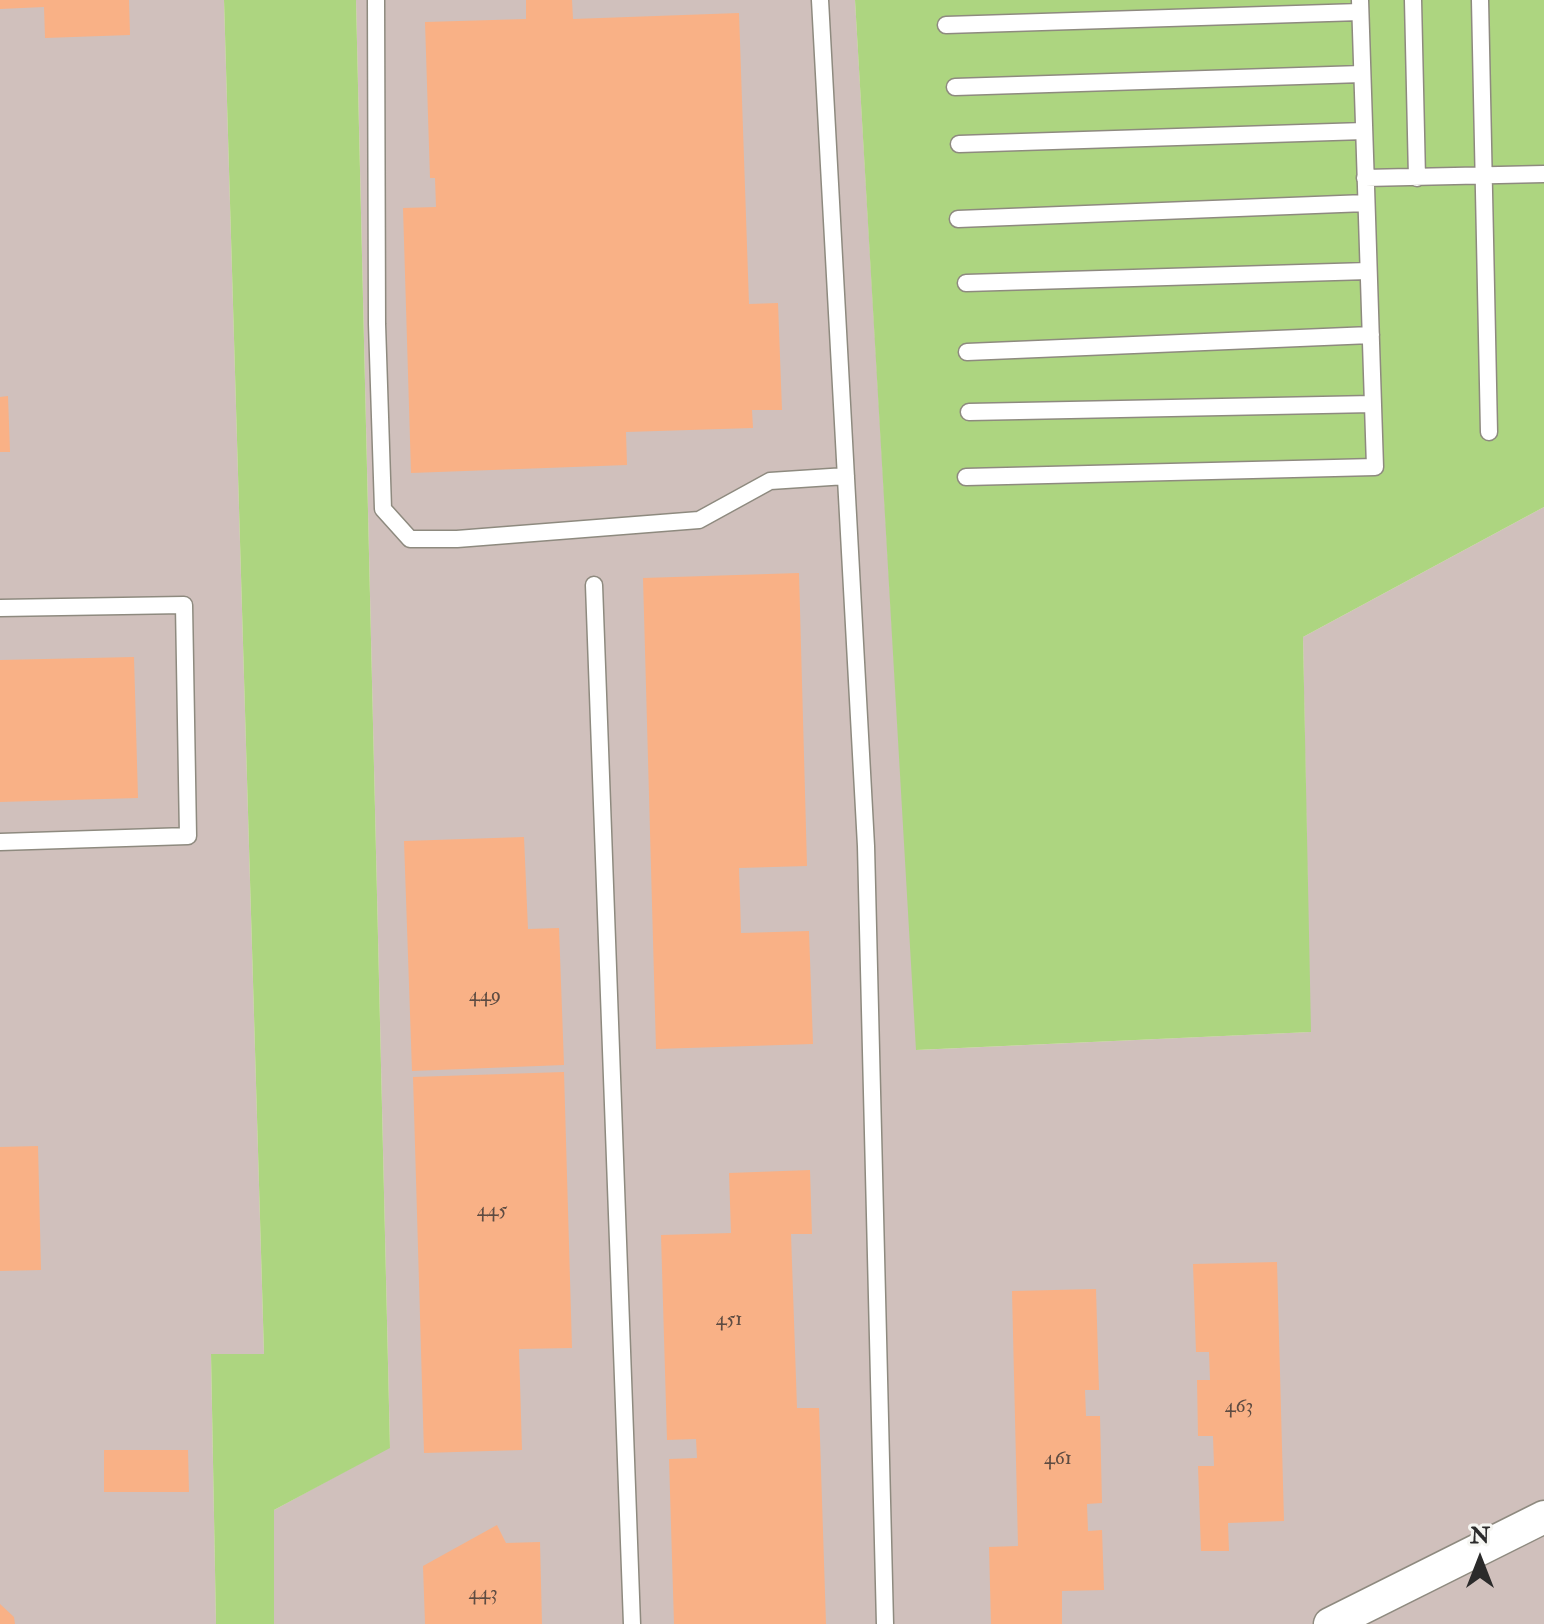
<!DOCTYPE html>
<style>
body{margin:0}
#map{position:relative;width:1544px;height:1624px;overflow:hidden;background:#f0e9d3;font-family:"IM FELL Double Pica",serif}
canvas{display:block}
.north{position:absolute;left:1440px;top:1520px;width:80px;height:80px;-webkit-text-stroke:6px #f6f6f2;paint-order:stroke;rotate:0deg;font-size:22px;font-weight:700;line-height:32px;text-align:center;color:#2b2b2b}
.north::after{content:'';display:block;margin:auto;width:28px;height:36px;background:#2b2b2b;clip-path:polygon(50% 0,100% 100%,50% 72%,0 100%)}
</style>
<div id="map">
<canvas width="1544" height="1624"></canvas>
<div class="north">N</div>
</div>
<script>
const c = document.querySelector('canvas').getContext('2d');
c.lineJoin = 'round';
function paint(path, color) { c.fillStyle = color; c.fill(path, 'evenodd'); }
function stroke(path, color, width, dash) { c.strokeStyle = color; c.lineWidth = width; c.lineCap = dash ? 'butt' : 'round'; c.setLineDash(dash || []); c.stroke(path); }
function write(font, color, halo, rows, align = 'center') {
  c.font = font + ' "IM FELL Double Pica",serif'; c.lineWidth = 7; c.setLineDash([]); c.textBaseline = 'middle'; c.strokeStyle = halo; c.fillStyle = color; for (const [text, x, y, turn = 0] of rows) {
    c.save(); c.translate(x, y); c.rotate((+turn || 0) * Math.PI / 180); c.textAlign = isNaN(turn) ? turn : align; if (halo) c.strokeText(text, 0, 0); c.fillText(text, 0, 0); c.restore();
  }
}
paint(new Path2D(`
 M 0,0 L 224,0 L 264,1354 L 211,1355 L 216,1624 L 0,1624 Z
 M 356,0 L 855,0 L 917,1050 L 1310,1032 L 1303,637 L 1544,507 L 1544,1624 L 274,1624 L 274,1510 L 390,1447 Z`), '#d0c0bc');
paint(new Path2D(`
 M 224,0 L 356,0 L 390,1448 L 274,1510 L 274,1624 L 216,1624 L 211,1354 L 264,1354 Z
 M 855,0 L 1544,0 L 1544,507 L 1303,637 L 1311,1032 L 916,1050 Z`), '#add580');
paint(new Path2D(`
 M 0,0 L 129,0 L 130,35 L 45,38 L 44,7 L 0,9 Z
 M 526,0 L 572,0 L 573,19 L 739,13 L 749,304 L 778,303 L 782,410 L 752,410 L 753,428 L 626,432 L 627,465 L 411,473 L 403,208 L 436,207 L 435,178 L 430,178 L 425,22 L 526,19 Z
 M 8,396 L 10,452 L 0,452 L 0,397 Z
 M 799,573 L 807,866 L 739,868 L 741,933 L 809,931 L 813,1044 L 656,1049 L 643,578 Z
 M 134,657 L 138,798 L 0,802 L 0,660 Z
 M 524,837 L 528,929 L 559,928 L 564,1065 L 412,1071 L 404,841 Z
 M 564,1072 L 572,1348 L 519,1349 L 522,1450 L 424,1453 L 413,1077 Z
 M 38,1146 L 41,1270 L 0,1271 L 0,1147 Z
 M 810,1170 L 812,1234 L 791,1234 L 797,1408 L 819,1408 L 826,1624 L 674,1624 L 669,1459 L 697,1458 L 696,1439 L 667,1440 L 661,1235 L 731,1233 L 729,1173 Z
 M 1277,1262 L 1284,1521 L 1228,1523 L 1229,1551 L 1201,1551 L 1198,1466 L 1214,1466 L 1213,1436 L 1198,1436 L 1197,1380 L 1210,1380 L 1209,1352 L 1196,1352 L 1193,1264 Z
 M 1096,1289 L 1099,1390 L 1085,1390 L 1086,1416 L 1100,1416 L 1102,1503 L 1087,1504 L 1088,1531 L 1102,1530 L 1104,1590 L 1062,1591 L 1062,1624 L 991,1624 L 989,1547 L 1018,1546 L 1012,1291 Z
 M 104,1450 L 188,1450 L 189,1492 L 104,1492 Z
 M 497,1525 L 506,1543 L 540,1542 L 542,1624 L 425,1624 L 423,1566 Z
 M 0,1604 L 14,1617 L 15,1624 L 0,1624 Z`), '#f9b186');
const service = new Path2D(`
 M 376,0 L 377,324 L 383,509 L 410,539 L 457,539 L 699,520 L 770,481 L 846,476
 M 820,0 L 866,846 L 885,1624
 M 1413,0 L 1417,178
 M 1480,0 L 1489,432
 M 946,25 L 1360,12
 M 955,87 L 1362,74
 M 959,144 L 1364,131
 M 1365,178 L 1544,174
 M 958,219 L 1366,203
 M 966,283 L 1368,271
 M 967,352 L 1371,335
 M 969,412 L 1373,404
 M 966,477 L 1375,467 L 1360,0
 M 594,585 L 632,1624
 M 0,608 L 184,605 L 188,836 L 0,842`);
const minor = new Path2D(`
 M 1330,1624 L 1544,1517`);
stroke(service, '#8e8a7f', 19);
stroke(minor, '#8e8a7f', 35);
stroke(service, '#fff', 16);
stroke(minor, '#fff', 32);
write('20px', '#5e4c42', null, [
 ["449",485,997],
 ["445",492,1212],
 ["451",729,1321],
 ["463",1239,1408],
 ["461",1058,1460],
 ["443",483,1595]
]);
</script>
